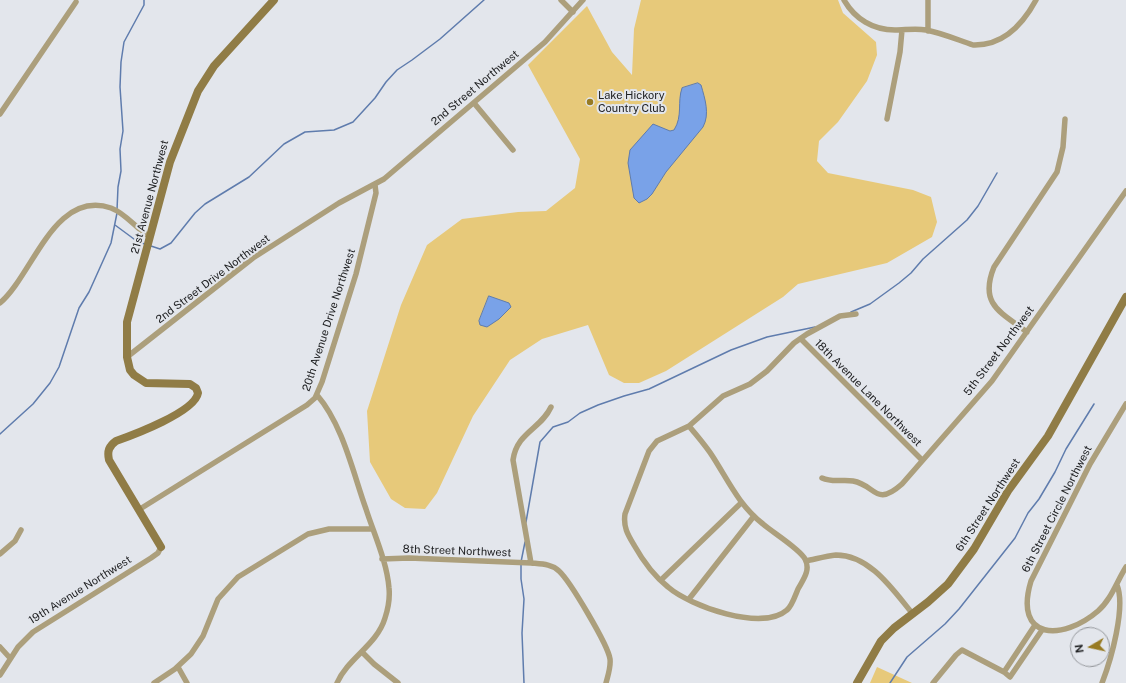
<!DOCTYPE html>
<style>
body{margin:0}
#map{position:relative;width:1126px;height:683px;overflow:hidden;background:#e3e6ec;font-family:"Public Sans",sans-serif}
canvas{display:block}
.north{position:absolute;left:1070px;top:627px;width:40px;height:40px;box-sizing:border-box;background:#e3e6ec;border:1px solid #95989c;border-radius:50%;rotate:261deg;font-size:11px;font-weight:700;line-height:16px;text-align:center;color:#212224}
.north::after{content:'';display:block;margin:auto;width:14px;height:18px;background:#987b23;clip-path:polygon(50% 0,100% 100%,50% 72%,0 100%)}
</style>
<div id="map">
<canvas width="1126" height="683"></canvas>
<div class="north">N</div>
</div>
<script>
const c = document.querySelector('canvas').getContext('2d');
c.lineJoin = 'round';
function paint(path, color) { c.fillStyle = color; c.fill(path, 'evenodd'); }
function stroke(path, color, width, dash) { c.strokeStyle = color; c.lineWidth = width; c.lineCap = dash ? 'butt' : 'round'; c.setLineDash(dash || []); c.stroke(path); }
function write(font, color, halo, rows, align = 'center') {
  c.font = font + ' "Public Sans",sans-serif'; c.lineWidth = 4; c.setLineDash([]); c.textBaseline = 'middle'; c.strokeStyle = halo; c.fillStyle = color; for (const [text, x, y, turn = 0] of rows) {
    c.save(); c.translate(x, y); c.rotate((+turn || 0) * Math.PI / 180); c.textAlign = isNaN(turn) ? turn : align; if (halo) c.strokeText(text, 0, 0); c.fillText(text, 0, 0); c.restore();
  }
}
paint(new Path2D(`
 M 641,0 L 838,0 L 843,13 L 876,42 L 877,55 L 867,81 L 838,122 L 819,141 L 817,161 L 828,173 L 913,190 L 931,197 L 937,222 L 932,237 L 887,263 L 798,284 L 783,297 L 666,371 L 639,383 L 624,383 L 609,375 L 588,325 L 542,339 L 510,360 L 473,416 L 437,493 L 425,509 L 405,508 L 391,499 L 370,462 L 367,411 L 401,305 L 427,245 L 462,219 L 518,212 L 546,211 L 575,188 L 580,159 L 528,65 L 587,6 L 612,52 L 632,75 L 634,29 Z
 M 877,667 L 912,683 L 870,683 Z`), '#e7c97a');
const water = new Path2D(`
 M 698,83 L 701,85 C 705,99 710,114 703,127 L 666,172 L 652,194 L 647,199 L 639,203 L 634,198 L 628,163 L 630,150 L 653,124 L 670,131 L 674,130 C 683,116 677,102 682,88 Z
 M 489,296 L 509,303 L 511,307 L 499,319 L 487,327 L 480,325 L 479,321 Z`);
paint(water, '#79a2e8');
stroke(water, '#5f7cad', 1);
stroke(new Path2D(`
 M 117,210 L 118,187 L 121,171 L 120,149 L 123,131 L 120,87 L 121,62 L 124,42 L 144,5 L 144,0
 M 115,225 L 138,242 L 145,244
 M 151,246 L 160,249 L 171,243 L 195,213 L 205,204 L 249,177 L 284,144 L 305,132 L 334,130 L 353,122 L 375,98 L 386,82 L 397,70 L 412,60 L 440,39 L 484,0
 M 851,312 L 870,304 L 899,283 L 911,273 L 923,259 L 967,220 L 978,206 L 997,173
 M 0,434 L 33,404 L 50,383 L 59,367 L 79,308 L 89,292 L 111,243 L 117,213
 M 526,522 L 540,442 L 553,427 L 568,422 L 580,413 L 598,405 L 624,396 L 649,389 L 731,350 L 767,337 L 815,327
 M 524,683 L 522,633 L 524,599 L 521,579 L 521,562 L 525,542
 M 890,683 L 907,657 L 945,624 L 959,609 L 1015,538 L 1028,513 L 1039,499 L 1055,472 L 1066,449 L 1094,404`), '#5f7cad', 1.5);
stroke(new Path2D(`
 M 561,0 L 573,12
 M 844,0 C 855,19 873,30 895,30 C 905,30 916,28 926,30 C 942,33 958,40 973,45 C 1003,46 1023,24 1036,0
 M 928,0 L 928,31
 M 474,103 L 513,150
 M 0,114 L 76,2
 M 887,119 L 900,52 L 902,30
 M 0,303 C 33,275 54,189 111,208 C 127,214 136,229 150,237
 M 1027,332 C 1000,312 979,304 994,267 L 1057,172 L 1063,147 L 1065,119
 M 801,339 L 922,460
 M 127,357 L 253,258 L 339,203 L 384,179 L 545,42 L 583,0
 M 317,395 C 343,425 353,473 366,509 C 374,534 387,562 389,588 C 390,598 388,609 385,618 C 377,645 348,658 337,683
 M 1126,404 L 1090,464 L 1031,581 C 1013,641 1063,641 1098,611 C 1111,600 1117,581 1126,567
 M 689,426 C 697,436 706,446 713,457 C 729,482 739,505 763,524 C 772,532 800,549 805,559 C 811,570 803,580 798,589 C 795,596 792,606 787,610 C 762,632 690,606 668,587 C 654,576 643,561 634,545 C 628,535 623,527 625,514 L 649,451 L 657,441 L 689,426 L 723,396 L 750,384 L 767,371 L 794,343 L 807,334 L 840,316 L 856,314
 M 822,478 C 833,483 842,479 853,481 C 876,485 875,508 902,484 L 992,381 L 1126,191
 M 140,509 L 307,405 L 315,398 L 322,382 L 356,274 L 376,193 L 375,185
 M 0,554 L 15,541 L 21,530
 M 382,559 L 409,558 L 531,563 C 541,564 552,564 559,571 C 570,581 608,645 610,659 C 611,667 608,675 606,683
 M 806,561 C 816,559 826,556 836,555 C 870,555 893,590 912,613
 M 531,563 L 513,460 C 517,432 541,429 551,407
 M 661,580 L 741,503
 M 689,599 L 754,516
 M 1035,625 L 1004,672 L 1010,677 L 1042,630
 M 0,647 L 10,658
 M 362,652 L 374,664 L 398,683
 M 178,667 L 187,683
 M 0,675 L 18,647 L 33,632 L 151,558 L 158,553 L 161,547
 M 154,683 L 175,669 L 191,654 L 203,636 L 218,599 L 238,577 L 308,534 L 329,529 L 372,529
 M 933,683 L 956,655 L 962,650 L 1004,672
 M 1102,683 C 1111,660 1126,607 1117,585`), '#ac9f7c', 5.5);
stroke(new Path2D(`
 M 161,547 L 109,460 C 107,451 109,446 116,441 C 133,435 195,412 198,393 L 196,388 L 190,384 L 146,383 L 134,375 L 130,370 L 127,357 L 127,322 L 170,162 L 198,91 L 214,66 L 274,0
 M 857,683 L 881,641 L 894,628 L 928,602 L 948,584 L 974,549 L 1008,491 L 1048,436 L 1126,297`), '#907c46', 8);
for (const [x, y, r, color] of [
 [590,102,4,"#987b23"]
]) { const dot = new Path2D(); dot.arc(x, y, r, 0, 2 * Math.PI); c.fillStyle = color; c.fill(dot); stroke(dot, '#e3e6ec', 1.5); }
write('11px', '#212224', '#e3e6ec', [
 ["2nd Street Northwest",475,88,-40],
 ["21st Avenue Northwest",150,197,-75],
 ["2nd Street Drive Northwest",213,279,-37],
 ["20th Avenue Drive Northwest",329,320,-72],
 ["5th Street Northwest",999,351,-53],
 ["18th Avenue Lane Northwest",868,393,45],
 ["6th Street Northwest",988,505,-57],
 ["6th Street Circle Northwest",1057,509,-63],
 ["8th Street Northwest",457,551,2],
 ["19th Avenue Northwest",80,590,-32]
]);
write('11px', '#212224', '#e3e6ec', [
 ["Lake Hickory",598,96],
 ["Country Club",598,109]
], 'left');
</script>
